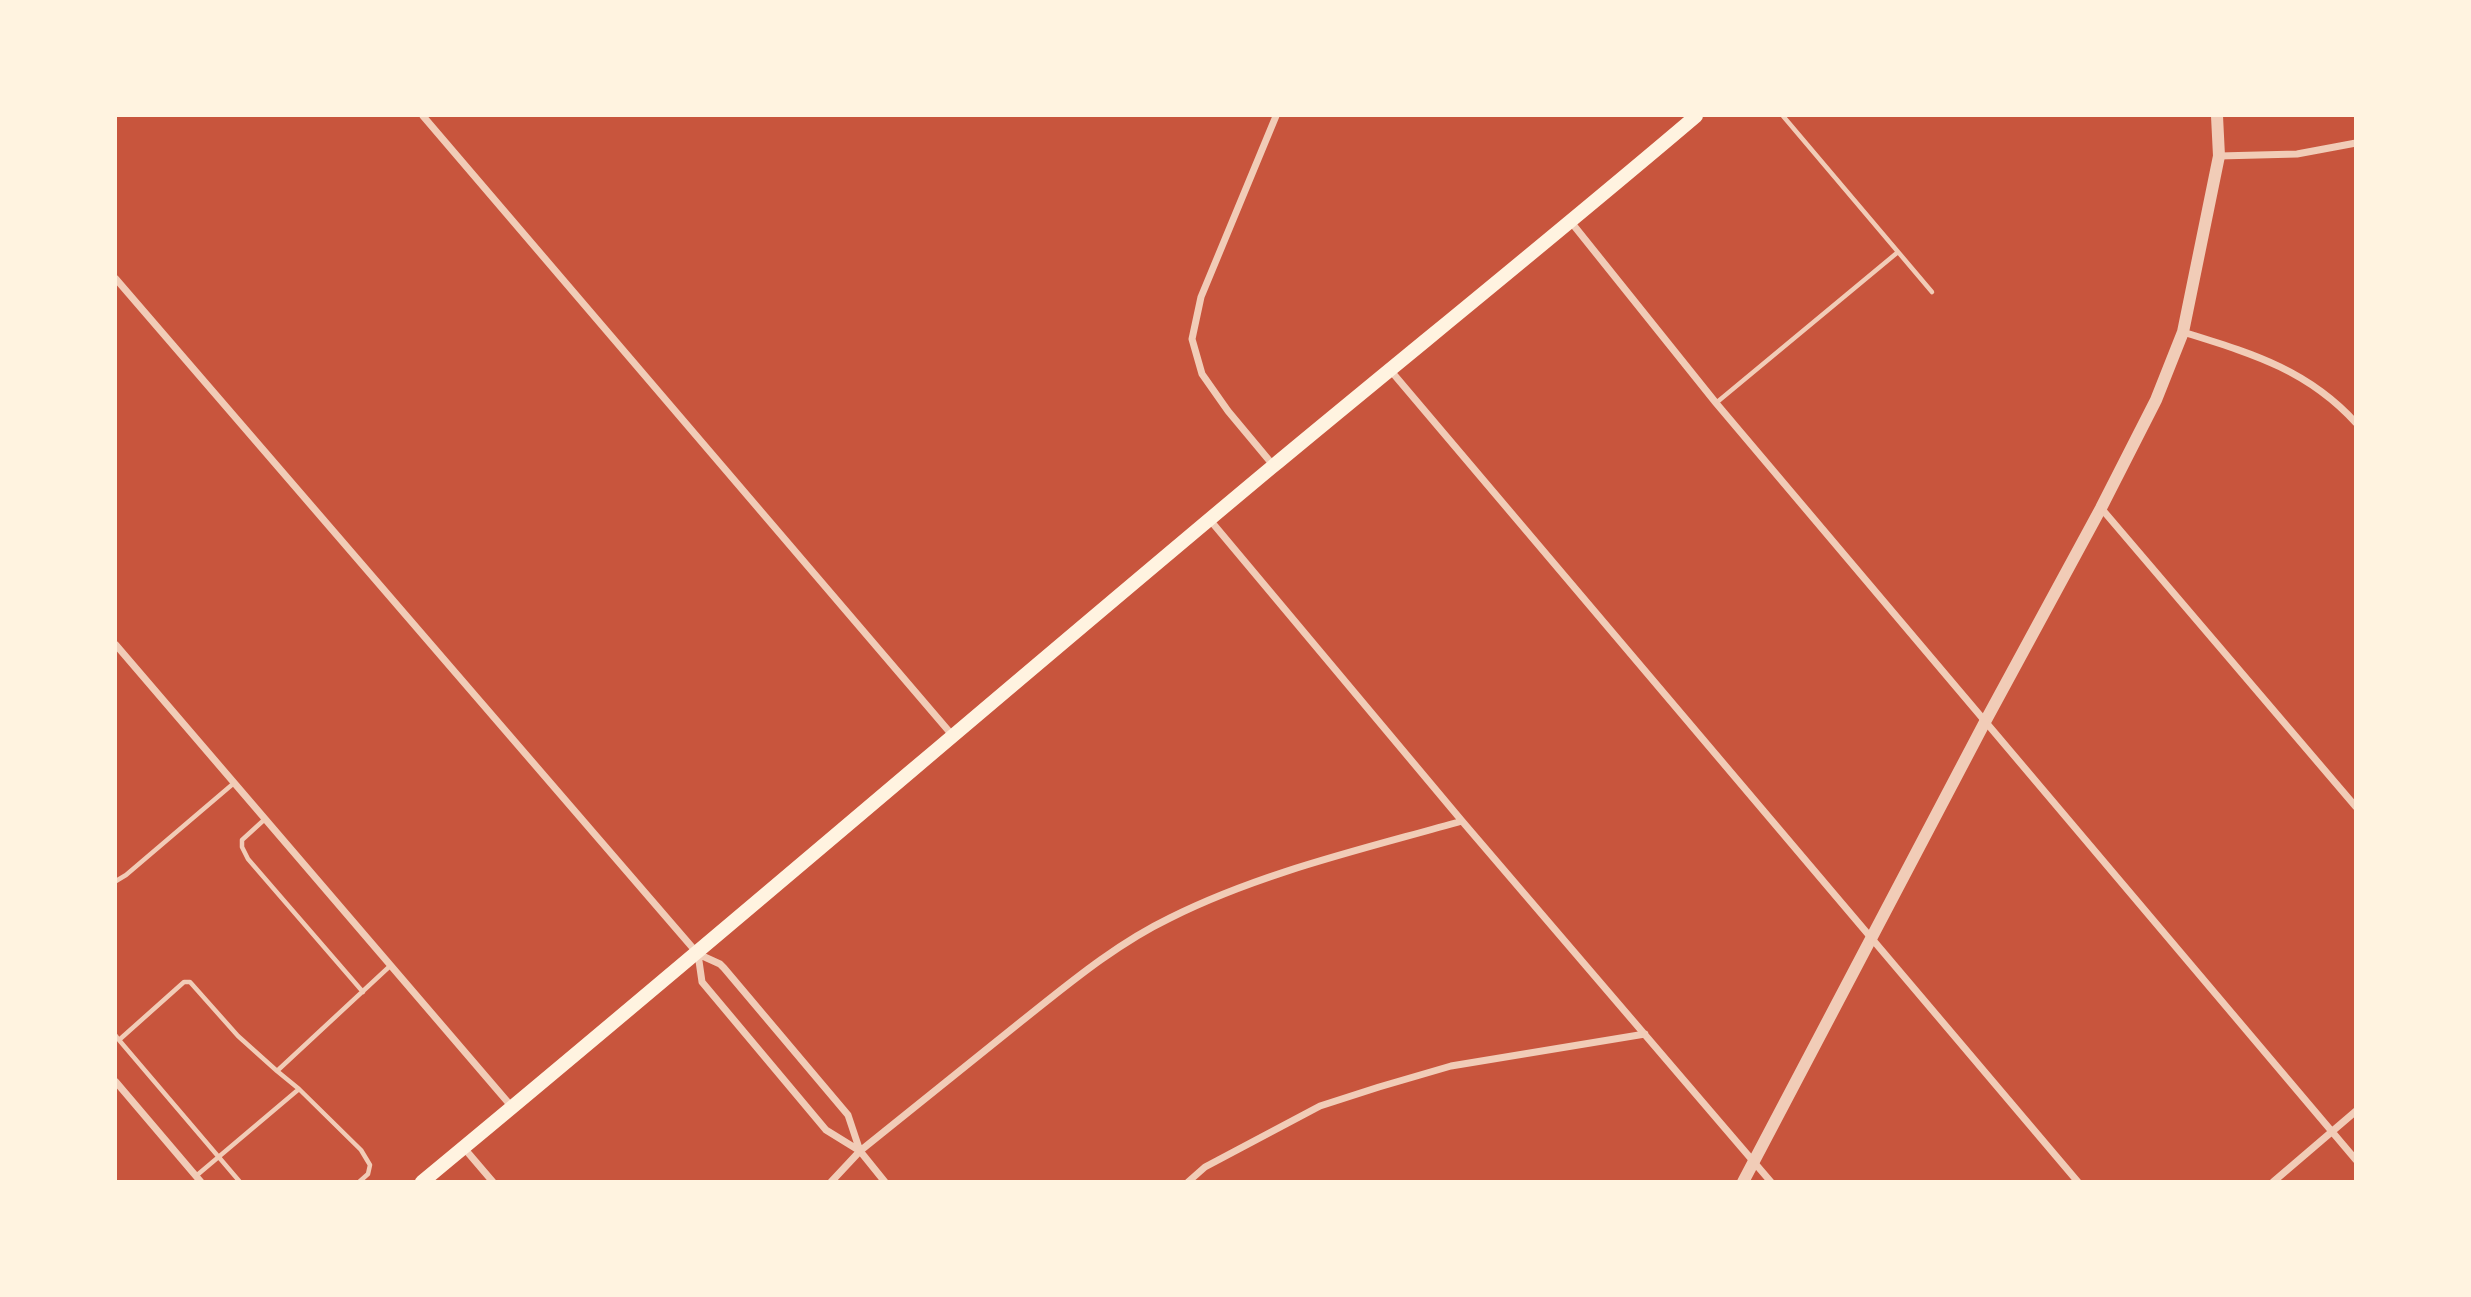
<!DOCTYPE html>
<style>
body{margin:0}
#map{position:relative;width:2471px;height:1297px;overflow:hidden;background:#c8553d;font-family:"Open Sans",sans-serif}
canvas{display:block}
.frame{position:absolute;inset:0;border:117px solid #fff3e0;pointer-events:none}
</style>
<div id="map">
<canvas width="2471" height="1297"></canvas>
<div class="frame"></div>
</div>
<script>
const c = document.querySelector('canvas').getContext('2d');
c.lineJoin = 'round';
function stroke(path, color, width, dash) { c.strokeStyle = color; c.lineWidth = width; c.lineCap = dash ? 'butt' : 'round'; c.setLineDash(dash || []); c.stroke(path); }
stroke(new Path2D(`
 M 1783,116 L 1932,292
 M 1716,403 L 1898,252
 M 265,819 L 242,840 L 242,847 L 248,859 L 363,992
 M 116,881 L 126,875 L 234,783
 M 116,1036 L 119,1040 L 184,982 L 190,982 L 238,1036 L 277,1071
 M 119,1040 L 240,1182
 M 299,1089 L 361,1150 L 370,1165 L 368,1174 L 359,1182
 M 196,1176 L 299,1089 L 277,1071 L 390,966`), '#f1ccb7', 4.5);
stroke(new Path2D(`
 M 423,116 L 953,736
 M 2219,156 L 2297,154 L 2356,143
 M 1571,222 L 1716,403 L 2356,1160
 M 116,279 L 698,954 L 720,964 L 724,968 L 848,1115 L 860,1151
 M 2183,332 C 2250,353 2307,369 2356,423
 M 1391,371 L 2078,1182
 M 1273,465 L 1228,411 L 1202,374 L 1192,339 L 1201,297 L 1276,116
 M 2101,508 L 2356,807
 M 1210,520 L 1462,821 L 1771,1182
 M 116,645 L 512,1107
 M 698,954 L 702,982 L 826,1130 L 860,1151 L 885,1182
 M 116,1082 L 201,1182
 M 464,1148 L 493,1182
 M 831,1182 L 860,1151 C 912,1109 965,1067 1018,1024 C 1066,986 1114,945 1170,918 C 1262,872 1364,849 1462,821
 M 1188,1182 L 1205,1167 L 1320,1106 L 1379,1087 L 1451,1066 L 1645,1034
 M 2273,1182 L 2356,1111`), '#f1ccb7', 7);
stroke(new Path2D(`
 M 1743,1182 L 1986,720 L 2101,508 L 2156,400 L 2183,332 L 2219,156 L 2217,116`), '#f1ccb7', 12);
stroke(new Path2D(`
 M 422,1182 C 708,946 988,704 1272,467 C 1413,350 1556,235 1696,116`), '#fff3e0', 14);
</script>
